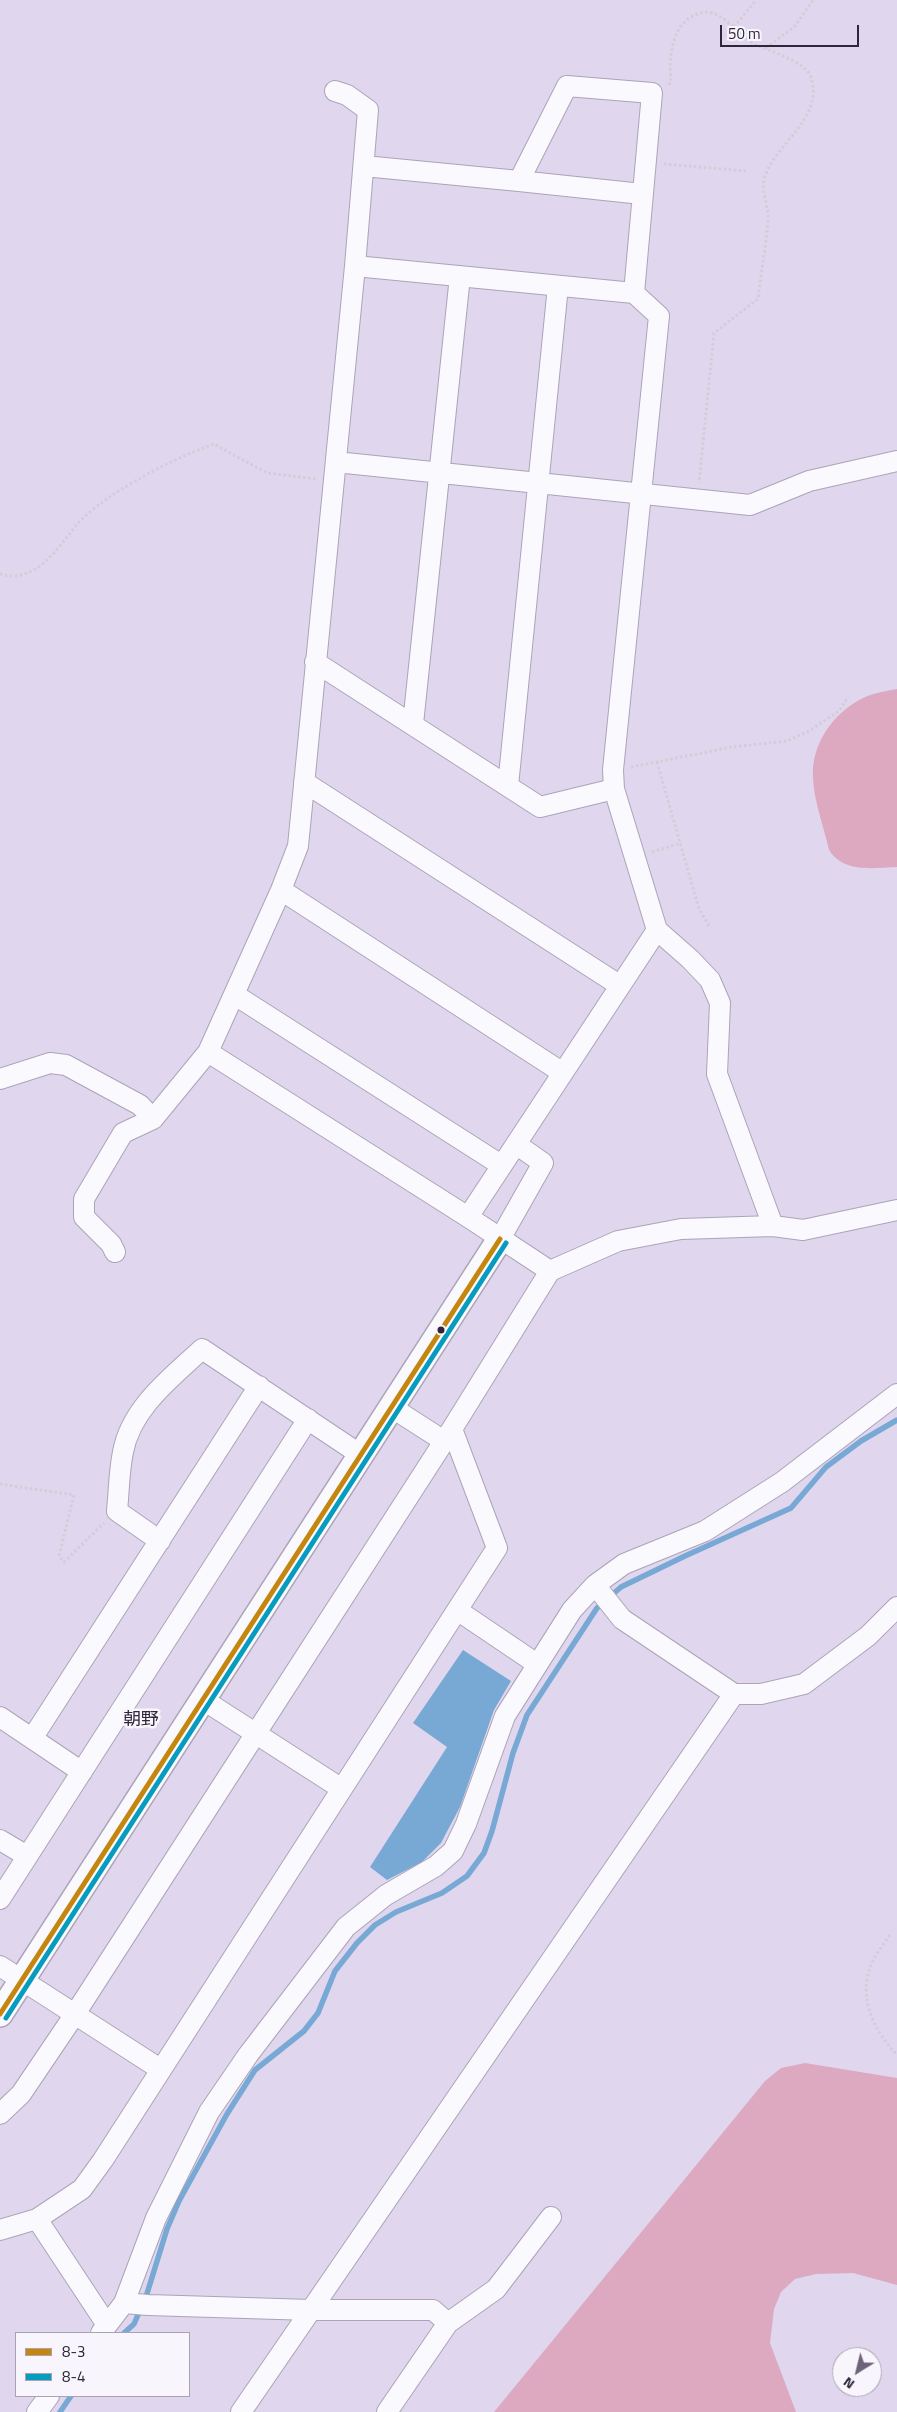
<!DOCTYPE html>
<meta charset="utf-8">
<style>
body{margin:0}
#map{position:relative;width:897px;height:2412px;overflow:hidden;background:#e0d7ef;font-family:"Titillium Web",sans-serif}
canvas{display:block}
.legend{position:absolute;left:15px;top:2332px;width:175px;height:65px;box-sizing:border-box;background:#f8f6fc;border:1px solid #a8a3af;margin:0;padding:6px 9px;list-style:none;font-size:15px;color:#2f263b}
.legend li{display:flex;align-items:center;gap:10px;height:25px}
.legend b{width:25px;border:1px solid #a8a3af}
.north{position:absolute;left:832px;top:2347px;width:50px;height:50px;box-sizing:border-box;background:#f8f6fc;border:1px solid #a8a3af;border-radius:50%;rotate:216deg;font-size:14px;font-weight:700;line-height:20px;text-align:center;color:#2f263b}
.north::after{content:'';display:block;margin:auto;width:18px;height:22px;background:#6d647a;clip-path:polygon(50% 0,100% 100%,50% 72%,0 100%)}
.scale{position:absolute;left:720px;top:25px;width:139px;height:22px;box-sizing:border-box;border:2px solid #2f263b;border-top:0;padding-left:6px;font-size:15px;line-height:18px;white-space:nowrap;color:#2f263b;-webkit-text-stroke:4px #f8f6fc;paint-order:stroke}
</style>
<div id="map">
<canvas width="897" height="2412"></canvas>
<ul class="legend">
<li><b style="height:6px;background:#c5860f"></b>8-3</li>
<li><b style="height:6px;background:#059cbf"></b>8-4</li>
</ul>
<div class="north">N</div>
<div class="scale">50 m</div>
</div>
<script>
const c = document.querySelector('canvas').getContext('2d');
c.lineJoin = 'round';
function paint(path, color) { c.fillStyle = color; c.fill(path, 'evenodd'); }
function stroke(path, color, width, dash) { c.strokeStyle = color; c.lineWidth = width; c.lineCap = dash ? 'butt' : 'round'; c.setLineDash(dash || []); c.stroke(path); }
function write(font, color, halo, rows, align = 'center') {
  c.font = font + ' "Titillium Web","Noto Sans JP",sans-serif'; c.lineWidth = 5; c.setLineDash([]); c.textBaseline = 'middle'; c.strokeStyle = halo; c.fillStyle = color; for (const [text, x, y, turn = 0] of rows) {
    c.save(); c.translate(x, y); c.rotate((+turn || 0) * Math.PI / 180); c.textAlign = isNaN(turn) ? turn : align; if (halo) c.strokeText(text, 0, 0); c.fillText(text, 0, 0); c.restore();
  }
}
paint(new Path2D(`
 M 897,689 L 897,867 C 872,868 844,873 829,850 C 824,827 814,802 813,778 C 811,744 833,713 863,698 C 873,693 886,691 897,689 Z
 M 805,2063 L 897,2078 L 897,2285 L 853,2273 L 816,2274 L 795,2279 L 781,2292 L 774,2309 L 770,2343 L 796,2412 L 494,2412 L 765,2081 L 781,2068 Z`), '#dca9c0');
paint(new Path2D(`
 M 463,1650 L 511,1681 L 494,1710 L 460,1807 L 441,1843 L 422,1862 L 387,1880 L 370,1867 L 447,1747 L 413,1723 Z`), '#78a8d4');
stroke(new Path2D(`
 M 145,2300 L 167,2229 L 179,2201 L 227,2114 L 255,2070 L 304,2031 L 318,2013 L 335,1971 L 357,1943 L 375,1925 L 396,1912 L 442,1893 L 467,1876 L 484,1853 L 492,1831 L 513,1753 L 527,1715 L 597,1608 L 621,1587 L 685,1556 L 791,1508 L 826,1467 L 861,1441 L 897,1420
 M 124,2333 L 134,2324 L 141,2308
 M 60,2412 L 71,2396`), '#78a8d4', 5.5);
const minor = new Path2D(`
 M 364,166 L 519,181 L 567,86 L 652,93 L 634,293
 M 519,181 L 642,194
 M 355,266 L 634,293 L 659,316 L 613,770 L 614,789 L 657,930 L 690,959 L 710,980 L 720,1003 L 717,1074 L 773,1226
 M 336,462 L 750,505 L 809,481 L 897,461
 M 315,662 L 540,807 L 614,789
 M 413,724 L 460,276
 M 304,782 L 619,985
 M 508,786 L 558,286
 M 281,890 L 563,1073
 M 235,995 L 501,1165
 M 208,1052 L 468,1217 L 550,1271
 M 0,1079 L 50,1063 L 66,1065 L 140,1105 L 153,1119 L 208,1052 L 281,890 L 298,846 L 355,266 L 368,110 L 347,95 L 335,91
 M 468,1217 L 657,930
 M 500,1239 L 543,1163 L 516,1144
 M 115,1252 L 111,1244 L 84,1217 L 84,1199 L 123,1133 L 153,1119
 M 391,1407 L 444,1441
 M 160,1541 L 117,1511 C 119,1491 119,1471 123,1452 C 131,1408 171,1378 202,1349 L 361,1455
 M 595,1585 L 622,1619 L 734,1694 L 761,1694 L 804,1684 L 868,1636 L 897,1607
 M 457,1610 L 537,1664
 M 202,1699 L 342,1789
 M 0,1717 L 82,1772
 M 33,1737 L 259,1386
 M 0,1840 L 27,1856
 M 0,1899 L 308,1419
 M 0,1966 L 160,2069
 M 0,2114 L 21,2094 L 75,2014 L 452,1429 L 550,1271 L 618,1241 L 681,1229 L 773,1226 L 803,1230 L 897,1210
 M 37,2219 L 107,2325
 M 0,2230 L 37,2219 L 82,2189 L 103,2160 L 497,1548 L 452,1429
 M 124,2303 L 148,2305 L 311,2310 L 433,2310 L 448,2323 L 387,2412
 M 448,2323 L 496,2289 L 551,2217
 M 101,2333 L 124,2303 L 156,2218 L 209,2112 L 248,2055 L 346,1927 L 386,1895 L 436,1866 L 453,1851 L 466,1824 L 505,1716 L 572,1610 L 595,1585 L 624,1564 L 705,1531 L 782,1482 L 897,1394
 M 37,2412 L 49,2396
 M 241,2412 L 734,1694`);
const tertiary = new Path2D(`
 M 0,2014 L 500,1239`);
stroke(minor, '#aca3b8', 22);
stroke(tertiary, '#aca3b8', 28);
stroke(new Path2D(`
 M 734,27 L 756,0
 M 766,48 L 795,26 L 813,0
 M 669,85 L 671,82 C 669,61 670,34 688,19 C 692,16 701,12 706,12 C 726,13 739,37 756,45 C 770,51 806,62 811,77 C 823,116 783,139 768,169 C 757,189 769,200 768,220 C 766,246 761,273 758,299 L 714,333 L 699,483
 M 664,164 L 746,171
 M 0,574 C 36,585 58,547 78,523 C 87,514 100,503 111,496 C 141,476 180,456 214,444 L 267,473 L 316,479
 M 657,762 L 699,909 L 709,926
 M 631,767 L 732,747 L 787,741 L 809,731 L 839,711 L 848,697
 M 652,852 L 681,843
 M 0,1484 L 74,1495 L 59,1556 L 64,1562 L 104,1523
 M 890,1935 C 885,1942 879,1950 875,1957 C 855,1992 872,2029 897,2055`), '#d2ced6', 3, [2.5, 2.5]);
stroke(minor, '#faf9fd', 20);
stroke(tertiary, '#faf9fd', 25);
stroke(new Path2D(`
 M 0,2014 L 500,1239`), '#c5860f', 5);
stroke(new Path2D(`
 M 6,2018 L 506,1243`), '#059cbf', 5);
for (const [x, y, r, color] of [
 [441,1330,4.5,"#2f263b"]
]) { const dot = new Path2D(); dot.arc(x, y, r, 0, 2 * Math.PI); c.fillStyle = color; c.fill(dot); stroke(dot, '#f8f6fc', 2); }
write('18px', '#2f263b', '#f8f6fc', [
 ["朝野",141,1721]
]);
</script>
